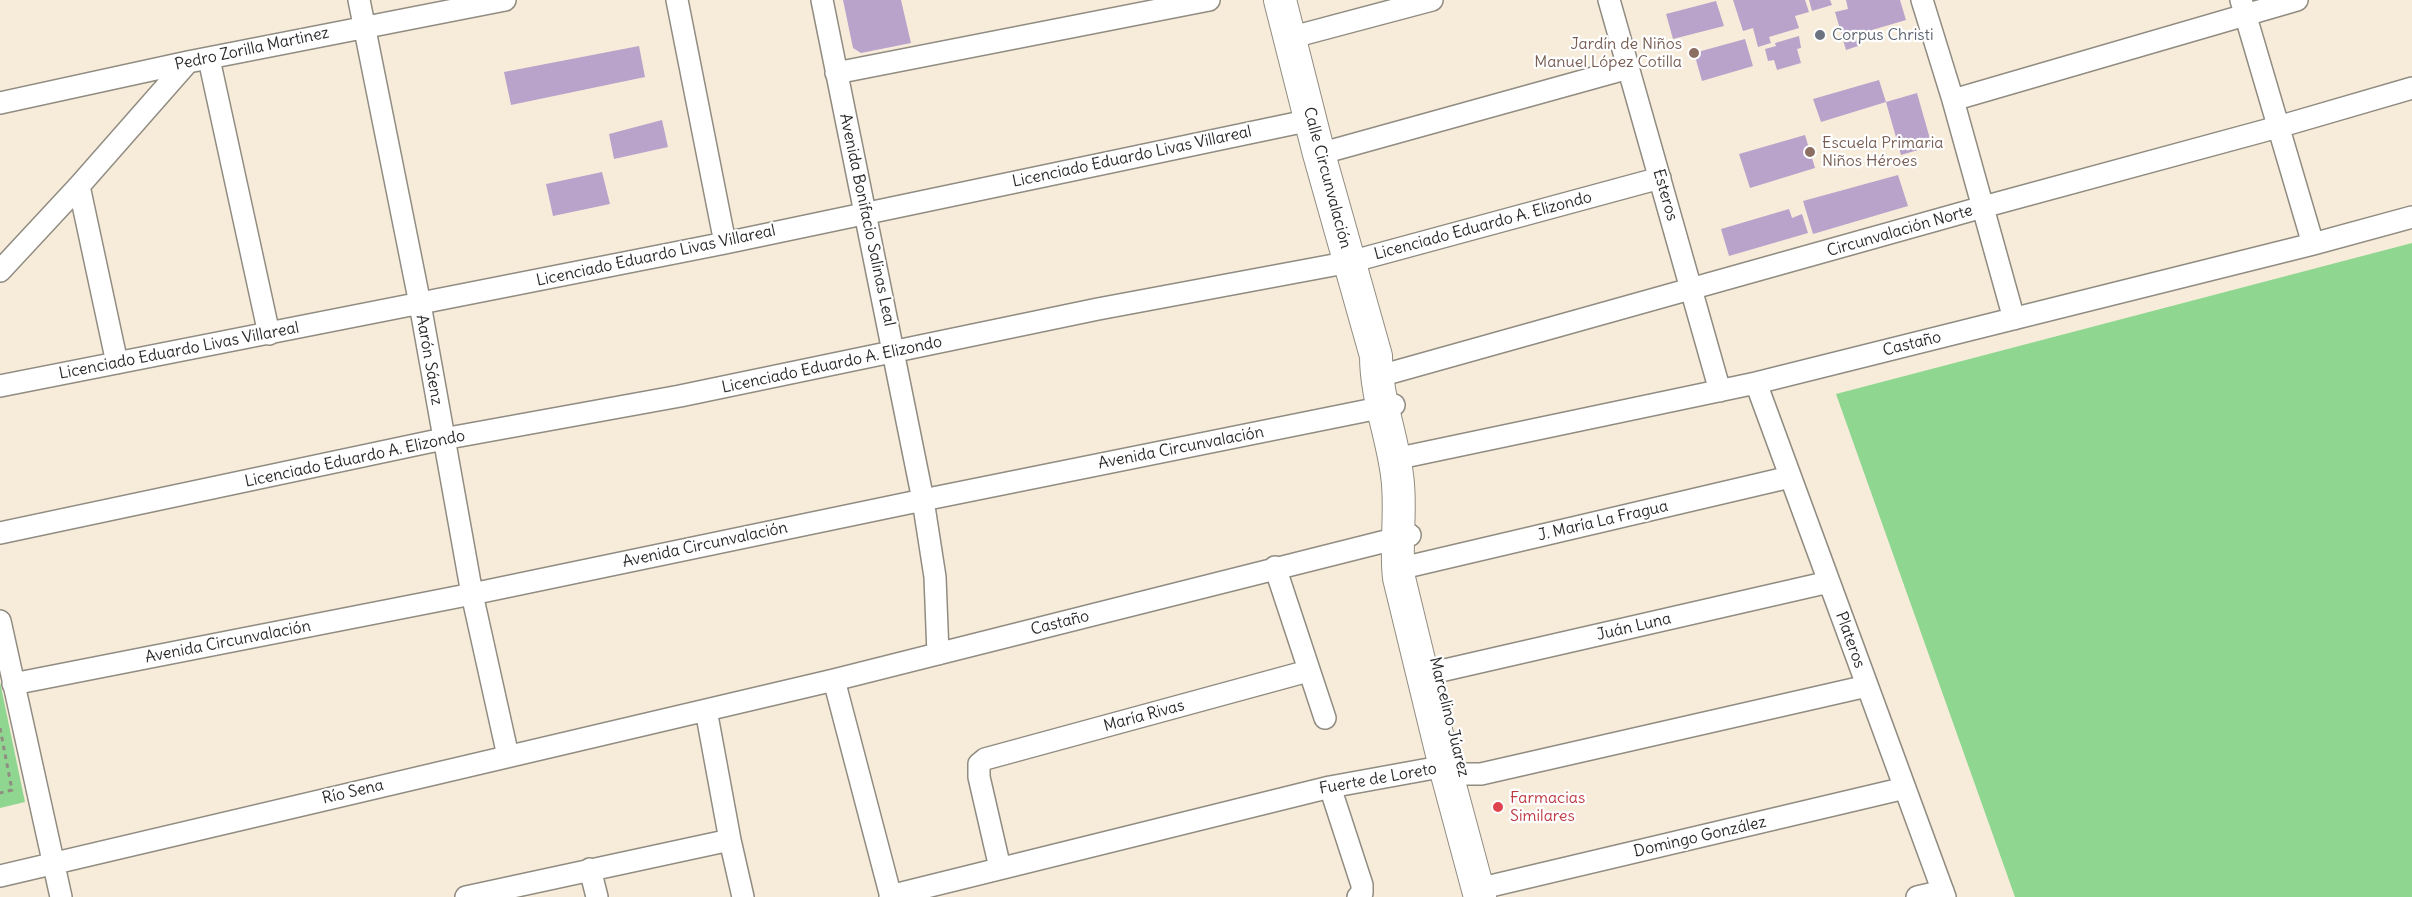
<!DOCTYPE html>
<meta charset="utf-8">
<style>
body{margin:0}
canvas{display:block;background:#f7ecda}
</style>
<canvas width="2412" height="897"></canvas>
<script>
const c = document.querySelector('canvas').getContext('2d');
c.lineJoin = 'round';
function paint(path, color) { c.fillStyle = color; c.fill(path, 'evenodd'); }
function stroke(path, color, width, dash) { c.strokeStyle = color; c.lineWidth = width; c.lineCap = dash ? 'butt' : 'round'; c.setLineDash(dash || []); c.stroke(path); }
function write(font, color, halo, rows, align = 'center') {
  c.font = font + ' Delius,sans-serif'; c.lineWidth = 4.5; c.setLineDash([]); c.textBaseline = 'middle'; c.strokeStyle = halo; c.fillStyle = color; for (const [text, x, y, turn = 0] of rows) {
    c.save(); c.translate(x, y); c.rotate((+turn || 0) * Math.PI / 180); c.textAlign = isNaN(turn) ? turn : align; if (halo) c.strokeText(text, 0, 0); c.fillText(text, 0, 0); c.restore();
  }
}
paint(new Path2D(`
 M 2412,243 L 2412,897 L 2015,897 L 1836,394 Z
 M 0,682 L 25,802 L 0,808 Z`), '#8fd791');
paint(new Path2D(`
 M 843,0 L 901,0 L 911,43 L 861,53 L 853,48 Z
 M 1733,0 L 1805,0 L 1809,12 L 1795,16 L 1799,28 L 1769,37 L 1771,43 L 1758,47 L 1753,28 L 1743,31 Z
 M 1809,0 L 1830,0 L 1832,5 L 1812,11 Z
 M 1846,0 L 1900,0 L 1906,20 L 1855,35 L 1858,46 L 1846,50 L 1835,12 L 1848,9 Z
 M 1716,1 L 1724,26 L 1673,39 L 1666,14 Z
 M 1799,36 L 1801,48 L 1797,49 L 1801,63 L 1777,70 L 1774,60 L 1768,61 L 1765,49 L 1776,46 L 1775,43 Z
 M 1745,39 L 1753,66 L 1702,81 L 1694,53 Z
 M 639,46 L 645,77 L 511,105 L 504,72 Z
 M 1879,80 L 1886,102 L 1917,93 L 1932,146 L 1901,155 L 1886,102 L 1821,122 L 1813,99 Z
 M 662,120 L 668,147 L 614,159 L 609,134 Z
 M 1805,135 L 1815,168 L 1750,188 L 1739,154 Z
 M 602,172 L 610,204 L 553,216 L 546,184 Z
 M 1898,175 L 1908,206 L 1813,234 L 1803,201 Z
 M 1789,209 L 1792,218 L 1802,214 L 1808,233 L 1729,256 L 1721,229 Z`), '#b9a3cb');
const street = new Path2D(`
 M 359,0 L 420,304 L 472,594 L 508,756
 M 677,0 L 725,243
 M 822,0 L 923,500 L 935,577 L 938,654
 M 1609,0 L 1720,391
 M 1922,0 L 1953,100 L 2014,319
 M 2241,0 L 2313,244
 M 1289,38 L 1432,0
 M 209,59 L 269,334
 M 836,73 L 1209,0
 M 1953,100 L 2297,0
 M 0,103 L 188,62 L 505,0
 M 1319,154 L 1629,68
 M 79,186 L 117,363
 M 0,271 L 79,186 L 188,62
 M 1376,377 L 1983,207 L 2278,127 L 2412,88
 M 1756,383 L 1945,897
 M 0,386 L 725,243 L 1311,120
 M 1409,456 L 1756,383 L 2313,244 L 2412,217
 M 0,533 L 443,439 L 680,396 L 1098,309 L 1350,262 L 1660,178
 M 1275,567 L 1325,718
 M 1398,569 L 1790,477
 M 0,621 L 61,897
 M 1423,675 L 1829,582
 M 834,680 L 891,897
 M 13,684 L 472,594 L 923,500 L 1394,405
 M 706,710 L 730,840 L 743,897
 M 1330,787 L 1362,885 L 1362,893 L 1358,897
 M 1000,868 L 979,777 L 979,764 L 985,759 L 1308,671
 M 590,869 L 597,897
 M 0,876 L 834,680 L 1410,535
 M 1478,889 L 1905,788
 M 890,896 L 1330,787 L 1440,767 L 1464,774 L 1481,774 L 1867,686
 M 466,897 L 730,840
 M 1917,897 L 1943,891`);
const secondary = new Path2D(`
 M 1280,0 L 1319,154 L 1376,356 C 1376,397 1392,435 1397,475 C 1402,509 1395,543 1399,578 L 1445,767 L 1480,897`);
stroke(street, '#918c82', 24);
stroke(secondary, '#918c82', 34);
stroke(new Path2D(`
 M 0,728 L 12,790 L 0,793`), '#918c82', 3, [4.5, 4.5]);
stroke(street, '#fff', 21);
stroke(secondary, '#fff', 32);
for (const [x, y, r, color] of [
 [1820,35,6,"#6b7280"],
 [1694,53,6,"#8d6e63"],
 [1810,152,6,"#8d6e63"],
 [1498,807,6,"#e0444e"]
]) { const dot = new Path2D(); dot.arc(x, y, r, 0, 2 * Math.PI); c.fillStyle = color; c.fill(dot); stroke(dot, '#fff', 2); }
write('16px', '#5b616d', '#fff', [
 ["Corpus Christi",1832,35]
], 'left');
write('16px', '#785e54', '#fff', [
 ["Jardín de Niños",1682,44],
 ["Manuel López Cotilla",1682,62],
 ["Escuela Primaria",1822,143,"left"],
 ["Niños Héroes",1822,161,"left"]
], 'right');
write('16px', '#2b2b2b', '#fff', [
 ["Pedro Zorilla Martinez",252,49,-12],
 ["Licenciado Eduardo Livas Villareal",1132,157,-12],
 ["Calle Circunvalación",1327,178,75],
 ["Esteros",1665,195,74],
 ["Avenida Bonifacio Salinas Leal",867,220,78],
 ["Licenciado Eduardo A. Elizondo",1483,226,-15],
 ["Circunvalación Norte",1900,231,-16],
 ["Licenciado Eduardo Livas Villareal",656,256,-12],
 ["Castaño",1912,344,-14],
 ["Licenciado Eduardo Livas Villareal",179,351,-11],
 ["Aarón Sáenz",429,360,80],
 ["Licenciado Eduardo A. Elizondo",832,365,-12],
 ["Avenida Circunvalación",1181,448,-11],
 ["Licenciado Eduardo A. Elizondo",355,459,-12],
 ["J. María La Fragua",1603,521,-13],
 ["Avenida Circunvalación",705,545,-12],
 ["Castaño",1060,623,-14],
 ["Juán Luna",1634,627,-13],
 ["Plateros",1850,640,70],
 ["Avenida Circunvalación",228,642,-11],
 ["María Rivas",1144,716,-15],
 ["Marcelino Júarez",1449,717,76],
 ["Fuerte de Loreto",1378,779,-10],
 ["Río Sena",353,792,-13],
 ["Domingo González",1700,837,-13]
]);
write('16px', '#be3a42', '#fff', [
 ["Farmacias",1510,798],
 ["Similares",1510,816]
], 'left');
</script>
